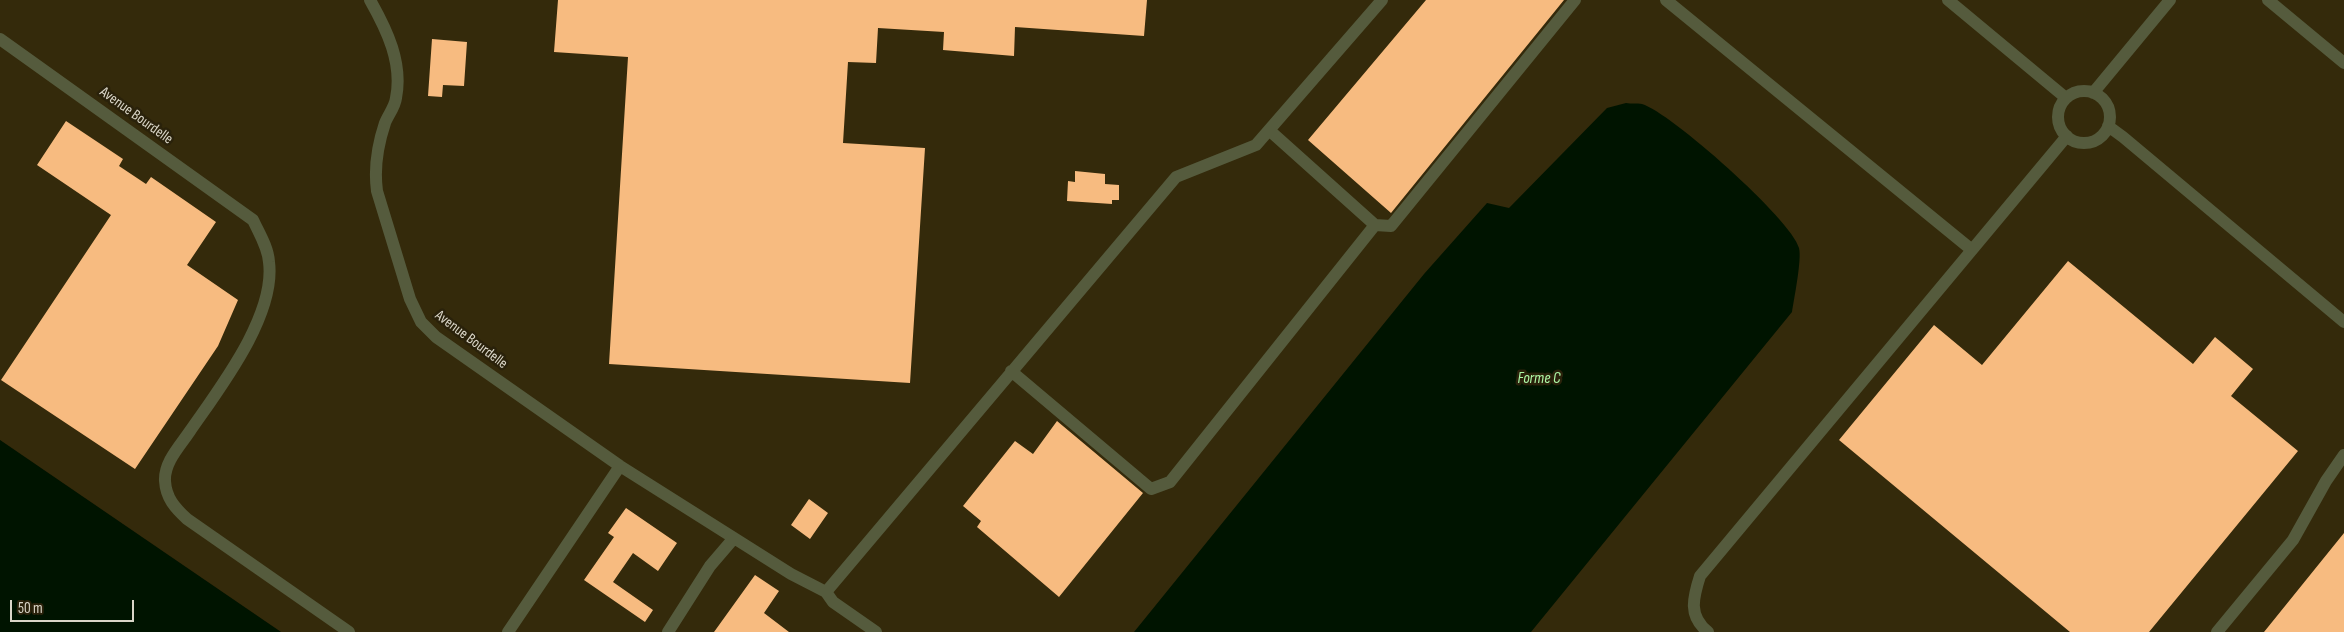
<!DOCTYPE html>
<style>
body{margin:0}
#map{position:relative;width:2344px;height:632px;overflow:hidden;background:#2a220b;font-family:"Sofia Sans Condensed",sans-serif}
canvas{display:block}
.scale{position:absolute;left:10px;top:600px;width:124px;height:22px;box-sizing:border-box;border:2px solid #dad6c8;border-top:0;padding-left:6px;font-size:15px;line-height:18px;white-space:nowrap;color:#dad6c8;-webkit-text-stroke:4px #2a220b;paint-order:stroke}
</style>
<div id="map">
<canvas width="2344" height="632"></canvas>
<div class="scale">50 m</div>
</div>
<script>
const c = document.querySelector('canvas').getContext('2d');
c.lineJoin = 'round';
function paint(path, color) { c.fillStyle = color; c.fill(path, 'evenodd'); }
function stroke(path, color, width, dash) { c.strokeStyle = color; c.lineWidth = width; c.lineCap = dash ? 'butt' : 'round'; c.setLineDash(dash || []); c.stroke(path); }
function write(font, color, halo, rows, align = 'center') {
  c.font = font + ' "Sofia Sans Condensed",sans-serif'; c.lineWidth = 5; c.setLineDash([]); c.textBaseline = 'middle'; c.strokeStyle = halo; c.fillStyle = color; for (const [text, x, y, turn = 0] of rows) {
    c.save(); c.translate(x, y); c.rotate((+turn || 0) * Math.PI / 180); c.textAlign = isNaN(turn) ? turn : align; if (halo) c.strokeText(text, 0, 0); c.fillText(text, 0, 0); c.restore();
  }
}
paint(new Path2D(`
 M 0,0 L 2344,0 L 2344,632 L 281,632 L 0,440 Z`), '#342a0b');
paint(new Path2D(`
 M 1626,103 C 1631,104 1637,103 1642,104 C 1670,112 1792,220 1799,248 C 1802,259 1794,299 1792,312 L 1531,632 L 1134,632 L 1424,274 L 1487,203 L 1509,208 L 1607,108 Z
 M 0,440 L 281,632 L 0,632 Z`), '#001400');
paint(new Path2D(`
 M 558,0 L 1147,0 L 1144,36 L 1015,27 L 1014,56 L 943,50 L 944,32 L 878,28 L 876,63 L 848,62 L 843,143 L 925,148 L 910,383 L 609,364 L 628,57 L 554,52 Z
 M 1426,0 L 1564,0 L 1391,213 L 1308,140 Z
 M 432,39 L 467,42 L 464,86 L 443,85 L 442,97 L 428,96 Z
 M 66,121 L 123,159 L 119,166 L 146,184 L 151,177 L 216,222 L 187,265 L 238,300 L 218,346 L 135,469 L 1,380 L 111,215 L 37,165 Z
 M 1075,171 L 1105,174 L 1105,184 L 1119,185 L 1119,200 L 1112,200 L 1112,204 L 1067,201 L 1068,181 L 1075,182 Z
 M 2068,261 L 2193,364 L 2215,337 L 2253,369 L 2231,396 L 2298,451 L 2149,632 L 2070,632 L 1839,440 L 1934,325 L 1982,365 Z
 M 1057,421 L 1143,493 L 1059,597 L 977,527 L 981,521 L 963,506 L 1015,441 L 1033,454 Z
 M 809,499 L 828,513 L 810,539 L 791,525 Z
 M 626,508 L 677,543 L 658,571 L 633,553 L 613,582 L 653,610 L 645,622 L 584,580 L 614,537 L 608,533 Z
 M 2344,533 L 2344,632 L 2264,632 Z
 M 755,575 L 779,591 L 764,613 L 789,632 L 714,632 Z`), '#f7bb80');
stroke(new Path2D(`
 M 370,0 C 387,30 403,63 396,98 C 395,107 388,115 385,123 C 378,144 374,169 377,191 L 410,299 L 421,322 L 436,337 L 620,466 L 791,574 L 826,592 L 1176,177 L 1256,145 L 1382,0
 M 1666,0 L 1972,250
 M 1948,0 L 2066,98
 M 2268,0 L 2344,63
 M 0,39 L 253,220 C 259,233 268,247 269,262 C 276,316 219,389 190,431 C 180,446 164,462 165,481 C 166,498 175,508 187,519 L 349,632
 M2058 117a26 26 0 1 1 52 0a26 26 0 1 1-52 0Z
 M 2093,93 L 2170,0
 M 2108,126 L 2123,137 L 2344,322
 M 1269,130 L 1375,225 L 1391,226 L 1575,0
 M 1011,371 L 1151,489 L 1170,482 L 1375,225
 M 826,592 L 833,602 L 876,632
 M 508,632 L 620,466
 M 668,632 L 710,566 L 734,538
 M 1708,632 C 1688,616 1693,598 1700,576 L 2067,136
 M 2217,632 L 2293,540 L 2326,481 L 2344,455`), '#555b3d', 12);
write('15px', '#dad6c8', '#2a220b', [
 ["Avenue Bourdelle",136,116,36],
 ["Avenue Bourdelle",471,340,37]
]);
write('italic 16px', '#aef9a7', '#2a220b', [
 ["Forme C",1539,379]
]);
</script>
